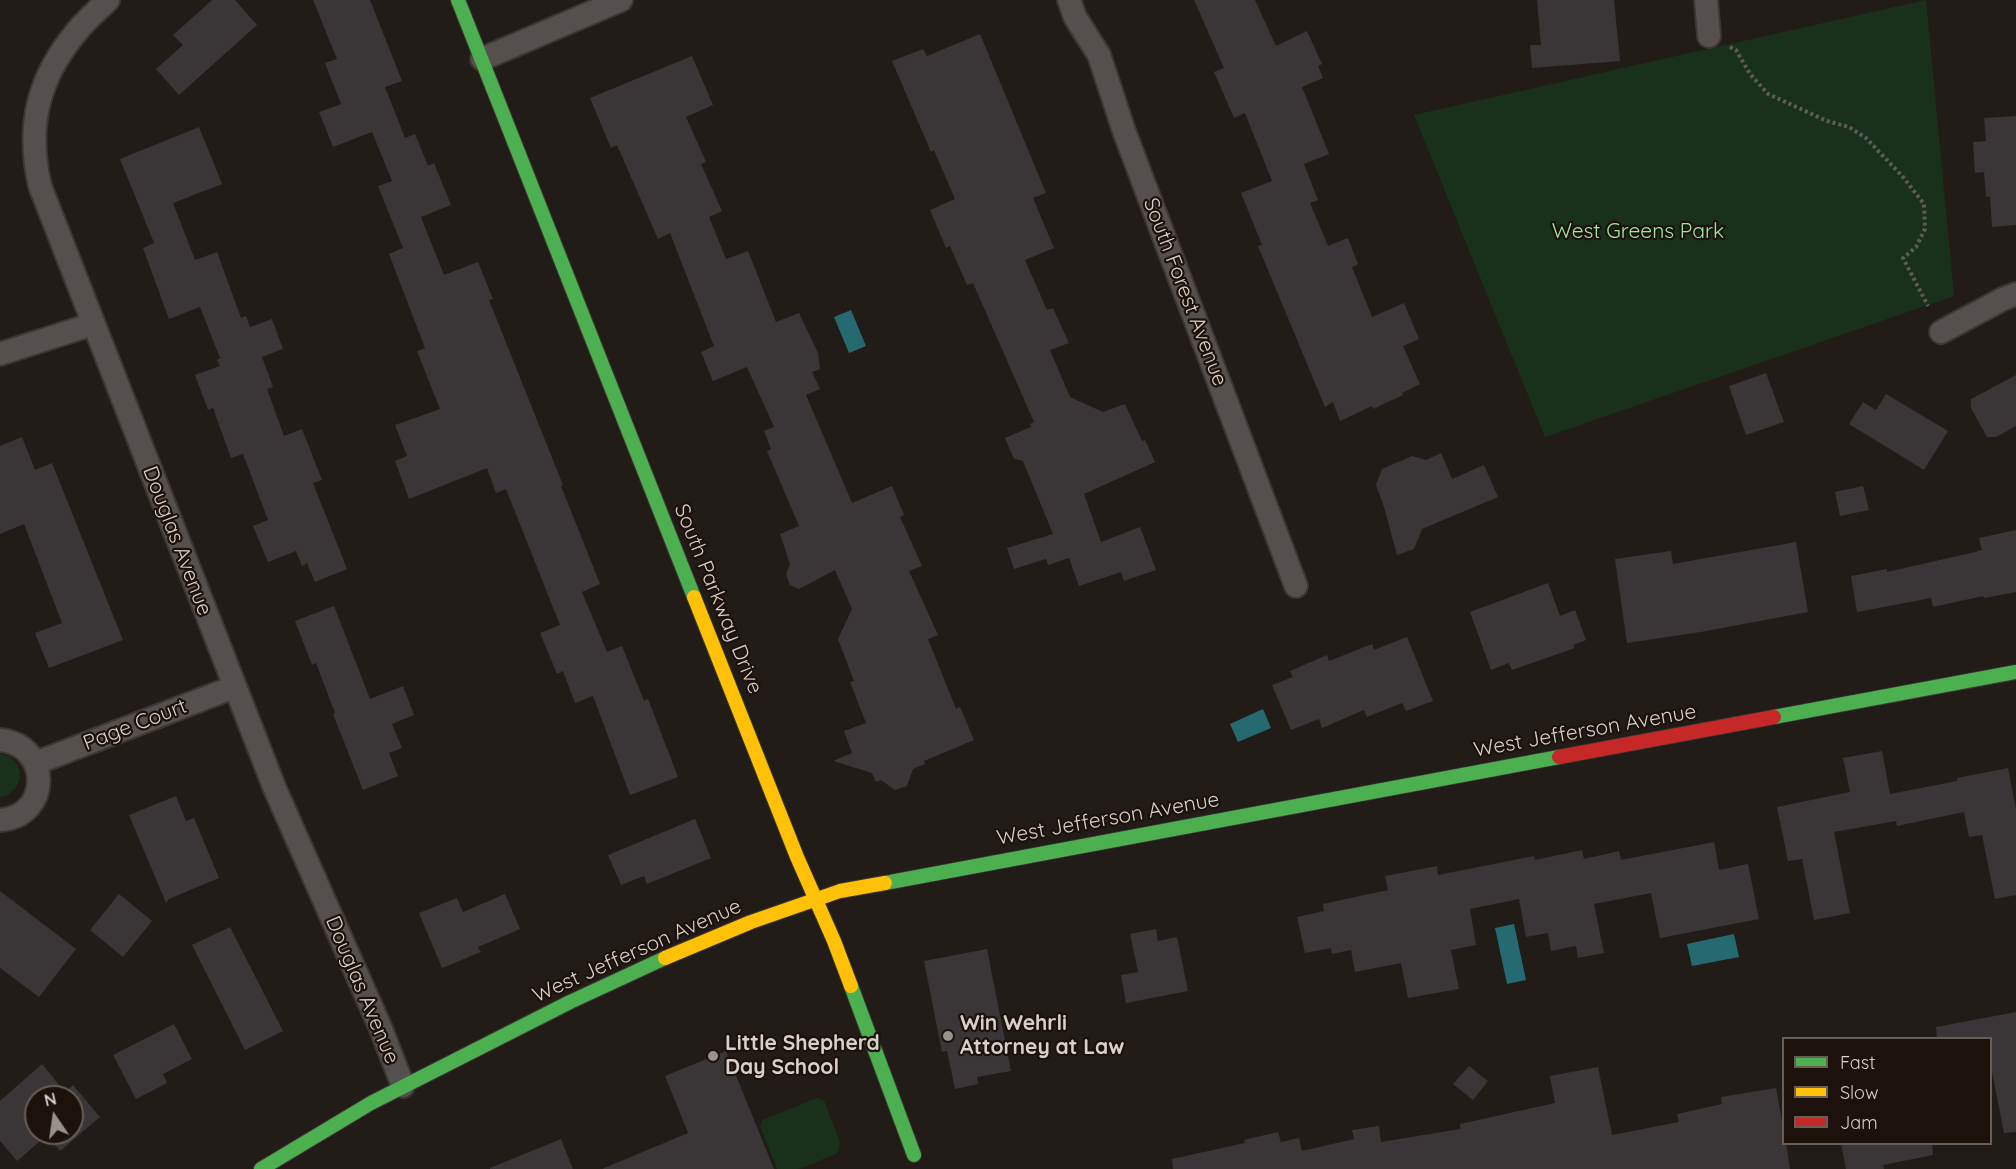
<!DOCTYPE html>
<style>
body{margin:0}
#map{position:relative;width:2016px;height:1169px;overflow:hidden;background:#221c18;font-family:Quicksand,sans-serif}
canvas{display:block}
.legend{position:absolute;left:1782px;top:1037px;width:210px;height:108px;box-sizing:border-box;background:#1c120b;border:2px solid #675e58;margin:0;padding:8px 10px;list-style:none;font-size:18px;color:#d7d0cb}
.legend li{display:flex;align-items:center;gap:12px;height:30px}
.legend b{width:30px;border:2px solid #675e58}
.north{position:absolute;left:24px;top:1085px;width:60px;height:60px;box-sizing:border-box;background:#1c120b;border:2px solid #675e58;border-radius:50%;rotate:347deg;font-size:16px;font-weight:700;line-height:24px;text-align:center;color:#d7d0cb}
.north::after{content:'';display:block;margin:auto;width:21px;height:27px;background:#98918c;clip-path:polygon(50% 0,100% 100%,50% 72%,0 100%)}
</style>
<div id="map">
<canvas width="2016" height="1169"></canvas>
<ul class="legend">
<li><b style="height:8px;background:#4caf50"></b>Fast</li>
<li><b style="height:8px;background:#ffc107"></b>Slow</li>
<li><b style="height:8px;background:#c62828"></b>Jam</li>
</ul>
<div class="north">N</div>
</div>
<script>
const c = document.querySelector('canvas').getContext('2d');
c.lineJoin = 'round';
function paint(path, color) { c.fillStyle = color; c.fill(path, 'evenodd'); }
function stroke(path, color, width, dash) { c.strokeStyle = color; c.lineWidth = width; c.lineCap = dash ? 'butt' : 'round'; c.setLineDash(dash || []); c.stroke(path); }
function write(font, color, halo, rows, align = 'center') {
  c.font = font + ' Quicksand,sans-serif'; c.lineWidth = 4.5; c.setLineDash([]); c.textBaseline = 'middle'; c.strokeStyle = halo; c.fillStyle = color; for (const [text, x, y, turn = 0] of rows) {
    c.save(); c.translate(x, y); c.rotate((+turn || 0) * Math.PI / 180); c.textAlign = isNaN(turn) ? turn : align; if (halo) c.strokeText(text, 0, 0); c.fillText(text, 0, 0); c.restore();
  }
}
paint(new Path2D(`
 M 1926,0 L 1954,296 L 1545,437 L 1414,115 Z
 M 0,754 C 27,757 26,793 0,797 Z
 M 817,1098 L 824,1100 L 840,1143 L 838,1153 L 799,1169 L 777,1169 L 760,1126 L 763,1120 Z`), '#19311b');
paint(new Path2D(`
 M 851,310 L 866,346 L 849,353 L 834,317 Z
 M 1263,709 L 1271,728 L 1238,742 L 1230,724 Z
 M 1514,924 L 1526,980 L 1507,984 L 1495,928 Z
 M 1734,934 L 1739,957 L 1692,966 L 1687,944 Z`), '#256971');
paint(new Path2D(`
 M 212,0 L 235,0 L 257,25 L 179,95 L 156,69 L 183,45 L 173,35 Z
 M 313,0 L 370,0 L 402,81 L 385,87 L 405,138 L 415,134 L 428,166 L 434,163 L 451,205 L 421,217 L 444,275 L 478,262 L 493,299 L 489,300 L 563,485 L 561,486 L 600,584 L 582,592 L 607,652 L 622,646 L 644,701 L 648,699 L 678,777 L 630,795 L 593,696 L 575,703 L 563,671 L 557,674 L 540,633 L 560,625 L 506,489 L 496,493 L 487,468 L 409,499 L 395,461 L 407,456 L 395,425 L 440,409 L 417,351 L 425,348 L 389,254 L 403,248 L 378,186 L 392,181 L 372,132 L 333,147 L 319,112 L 341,104 L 325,63 L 337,59 Z
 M 1194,0 L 1255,0 L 1276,46 L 1307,31 L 1322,64 L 1318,66 L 1323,78 L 1302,87 L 1329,154 L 1304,164 L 1318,200 L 1310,203 L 1328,246 L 1348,238 L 1358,264 L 1352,267 L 1372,317 L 1404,303 L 1419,339 L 1403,346 L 1420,384 L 1402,393 L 1403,395 L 1373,409 L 1372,406 L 1340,421 L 1333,402 L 1325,407 L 1258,246 L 1262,245 L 1241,193 L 1272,181 L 1245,113 L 1234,118 L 1214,72 L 1224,68 Z
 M 1537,0 L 1614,0 L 1620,61 L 1532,68 L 1530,45 L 1541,45 Z
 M 980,34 L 1046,193 L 1033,198 L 1054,248 L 1025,260 L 1047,310 L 1053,308 L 1069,343 L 1050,350 L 1070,397 L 1103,412 L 1125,404 L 1142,441 L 1145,440 L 1155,462 L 1084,494 L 1101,542 L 1140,527 L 1156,570 L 1124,581 L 1121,572 L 1079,586 L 1069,558 L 1048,565 L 1046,559 L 1014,569 L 1007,548 L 1053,534 L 1023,461 L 1014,459 L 1005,438 L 1031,427 L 1030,424 L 1034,422 L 973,283 L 967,285 L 950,246 L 946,248 L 930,210 L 955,199 L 934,150 L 931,152 L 892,61 L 923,49 L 927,56 Z
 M 692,56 L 713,105 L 686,117 L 706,162 L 701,164 L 722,211 L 709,217 L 726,259 L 748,251 L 776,322 L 799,313 L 818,353 L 820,369 L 812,372 L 820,389 L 806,395 L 852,503 L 892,486 L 904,515 L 900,517 L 922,566 L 909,571 L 938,635 L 928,639 L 956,709 L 960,707 L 974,740 L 924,761 L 925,764 L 913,769 L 907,786 L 895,790 L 881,780 L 876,782 L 872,773 L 833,761 L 852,753 L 844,731 L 866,723 L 850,682 L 854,681 L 838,639 L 852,609 L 835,570 L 799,589 L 790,585 L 786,574 L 790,564 L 780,534 L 799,526 L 767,451 L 771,449 L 764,431 L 774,427 L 747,367 L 713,381 L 701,352 L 714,346 L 670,233 L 658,239 L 617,145 L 611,148 L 590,98 Z
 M 2016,116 L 2016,225 L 1992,227 L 1990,196 L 1986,197 L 1984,172 L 1975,173 L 1973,142 L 1986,141 L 1984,118 Z
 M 199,127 L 222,184 L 173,203 L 195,260 L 217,252 L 241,318 L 246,316 L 250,327 L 272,319 L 283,349 L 262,357 L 273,387 L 267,389 L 284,436 L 302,429 L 322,480 L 313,483 L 347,569 L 315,582 L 307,563 L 302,566 L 296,551 L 268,562 L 253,526 L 268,520 L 243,454 L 231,458 L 213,408 L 208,410 L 195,375 L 220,366 L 217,360 L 220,358 L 200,307 L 169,319 L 143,248 L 154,243 L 120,159 Z
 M 1766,373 L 1784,422 L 1746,435 L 1729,386 Z
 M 2016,375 L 2016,426 L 1996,437 L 1987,437 L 1971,408 L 1971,399 Z
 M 1886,394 L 1948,431 L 1924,470 L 1849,424 L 1863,402 L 1876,410 Z
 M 22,437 L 35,470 L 52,463 L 123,640 L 49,668 L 35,633 L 62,623 L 24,524 L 0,534 L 0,446 Z
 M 1441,453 L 1452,479 L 1484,465 L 1498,497 L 1422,529 L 1414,549 L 1397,555 L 1384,507 L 1376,485 L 1382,469 L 1412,456 L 1426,460 Z
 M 1863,486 L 1869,510 L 1840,516 L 1835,492 Z
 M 2016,530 L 2016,592 L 1984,598 L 1983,596 L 1933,607 L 1931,598 L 1857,612 L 1851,576 L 1887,569 L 1887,572 L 1975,552 L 1982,550 L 1979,538 Z
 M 1796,542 L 1808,612 L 1701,632 L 1627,643 L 1615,559 L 1671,551 L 1673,564 Z
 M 1548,583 L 1560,616 L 1575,610 L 1586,640 L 1573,645 L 1575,648 L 1512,670 L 1509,663 L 1491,670 L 1470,612 Z
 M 334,606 L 370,699 L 403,686 L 414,715 L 392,724 L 402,748 L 389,753 L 398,776 L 363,790 L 333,714 L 335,713 L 316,663 L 312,665 L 295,621 Z
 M 1407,637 L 1433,701 L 1406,711 L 1402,703 L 1367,717 L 1364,710 L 1322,728 L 1319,719 L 1291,730 L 1272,685 L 1293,677 L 1290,671 L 1327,655 L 1329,661 L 1372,644 L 1374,650 Z
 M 1882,751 L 1890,794 L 1957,781 L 1957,778 L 2008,768 L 2016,809 L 2016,895 L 1995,899 L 1982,835 L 1969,837 L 1964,812 L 1897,826 L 1896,821 L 1834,832 L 1850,913 L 1814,920 L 1802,859 L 1788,861 L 1777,807 L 1850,792 L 1843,758 Z
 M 176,796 L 186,821 L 194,818 L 219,878 L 169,899 L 166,903 L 129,815 Z
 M 695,819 L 711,858 L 647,884 L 644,876 L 621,885 L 608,855 Z
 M 1714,842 L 1719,870 L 1748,864 L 1759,919 L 1660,938 L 1651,893 L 1594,904 L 1604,953 L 1578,958 L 1576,946 L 1551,951 L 1548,933 L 1526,937 L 1519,899 L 1470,909 L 1476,945 L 1451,950 L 1459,989 L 1408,998 L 1401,963 L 1355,972 L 1351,950 L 1332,954 L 1331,948 L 1305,953 L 1297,917 L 1324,911 L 1323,904 L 1388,890 L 1385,876 L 1437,866 L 1438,875 L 1534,856 L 1535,860 L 1582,850 L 1584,859 L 1619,851 L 1621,860 Z
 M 0,891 L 76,949 L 39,997 L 0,968 Z
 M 119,894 L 152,921 L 123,957 L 90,930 Z
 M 505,894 L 520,929 L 478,947 L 481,952 L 442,968 L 419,913 L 457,898 L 463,912 Z
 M 230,927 L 283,1031 L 245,1050 L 192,945 Z
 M 1156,929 L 1158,941 L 1177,937 L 1188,991 L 1126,1003 L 1121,975 L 1138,972 L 1130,934 Z
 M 987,949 L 1011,1071 L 977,1077 L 978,1084 L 955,1089 L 947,1051 L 942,1052 L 924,961 Z
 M 2016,1012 L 2016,1132 L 2004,1133 L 1990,1061 L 1990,1038 L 1937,1038 L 1936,1027 Z
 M 174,1024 L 192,1059 L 163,1074 L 167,1083 L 136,1099 L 113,1055 Z
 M 726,1051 L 774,1169 L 602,1169 L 688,1133 L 665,1076 Z
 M 42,1064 L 65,1092 L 73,1085 L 100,1117 L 60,1151 L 47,1135 L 17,1161 L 0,1141 L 0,1101 ZM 36,1097 L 72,1097 L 72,1133 L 36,1133 Z
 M 1469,1066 L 1488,1081 L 1473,1100 L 1453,1084 Z
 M 1598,1067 L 1612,1135 L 1679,1122 L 1677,1114 L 1722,1104 L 1721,1097 L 1776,1088 L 1784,1132 L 1784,1143 L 1786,1143 L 1790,1169 L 1173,1169 L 1172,1159 L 1245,1143 L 1244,1140 L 1278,1132 L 1281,1142 L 1299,1138 L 1302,1151 L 1354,1139 L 1352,1130 L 1379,1126 L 1381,1142 L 1460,1129 L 1460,1124 L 1555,1103 L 1550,1076 Z
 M 561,1139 L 573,1169 L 490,1169 L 490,1168 Z
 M 1841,1143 L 1932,1143 L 1933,1155 L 1883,1165 L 1884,1169 L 1846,1169 Z`), '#3a3637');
const street = new Path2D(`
 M 108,0 C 98,10 87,19 78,30 C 38,77 26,126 40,186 L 275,789 L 381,1029 L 403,1086
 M 1069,0 L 1075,17 L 1099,55 L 1124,131 L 1296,586
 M 1706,0 L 1709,36
 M 482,59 L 621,0
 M 1941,332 L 2003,299 L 2016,294
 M 0,354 L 93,324
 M 0,740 C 52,745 51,817 0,820
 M 36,763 L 234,687`);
const fast = new Path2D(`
 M 458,0 L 694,597
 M 1774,717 L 2016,672
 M 885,883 L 1559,757
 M 851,986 L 914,1155
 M 261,1169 L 371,1103 L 570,1002 L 665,958`);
const slow = new Path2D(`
 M 694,597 L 797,857 L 834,941 L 851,986
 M 665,958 L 751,922 L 840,891 L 885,883`);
const jam = new Path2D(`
 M 1559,757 L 1774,717`);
stroke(street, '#3c3734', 26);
stroke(fast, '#3c3734', 16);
stroke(slow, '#3c3734', 16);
stroke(jam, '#3c3734', 16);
stroke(new Path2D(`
 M 1730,47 L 1736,50 L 1750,74 L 1768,94 L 1827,121 L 1849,127 L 1866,138 L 1903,177 L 1924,204 L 1925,229 L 1916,247 L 1903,258 L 1928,306`), '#5f5b58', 4, [3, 3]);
stroke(street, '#55504d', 22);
stroke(fast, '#4caf50', 14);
stroke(slow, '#ffc107', 14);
stroke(jam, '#c62828', 14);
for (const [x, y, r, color] of [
 [948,1036,6,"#98918c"],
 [713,1056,6,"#98918c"]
]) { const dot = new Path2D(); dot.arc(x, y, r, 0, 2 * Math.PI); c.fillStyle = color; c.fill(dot); stroke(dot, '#1c120b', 2); }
write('21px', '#9de7a1', '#1c120b', [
 ["West Greens Park",1638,232]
]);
write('21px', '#d7d0cb', '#1c120b', [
 ["South Forest Avenue",1185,292,69],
 ["Douglas Avenue",177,541,69],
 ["South Parkway Drive",718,599,68],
 ["Page Court",135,725,-21],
 ["West Jefferson Avenue",1585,731,-10],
 ["West Jefferson Avenue",1108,819,-10],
 ["West Jefferson Avenue",637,951,-24],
 ["Douglas Avenue",362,990,67]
]);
write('bold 21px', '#d7d0cb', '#1c120b', [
 ["Win Wehrli",960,1024],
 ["Attorney at Law",960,1048],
 ["Little Shepherd",725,1044],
 ["Day School",725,1068]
], 'left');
</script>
